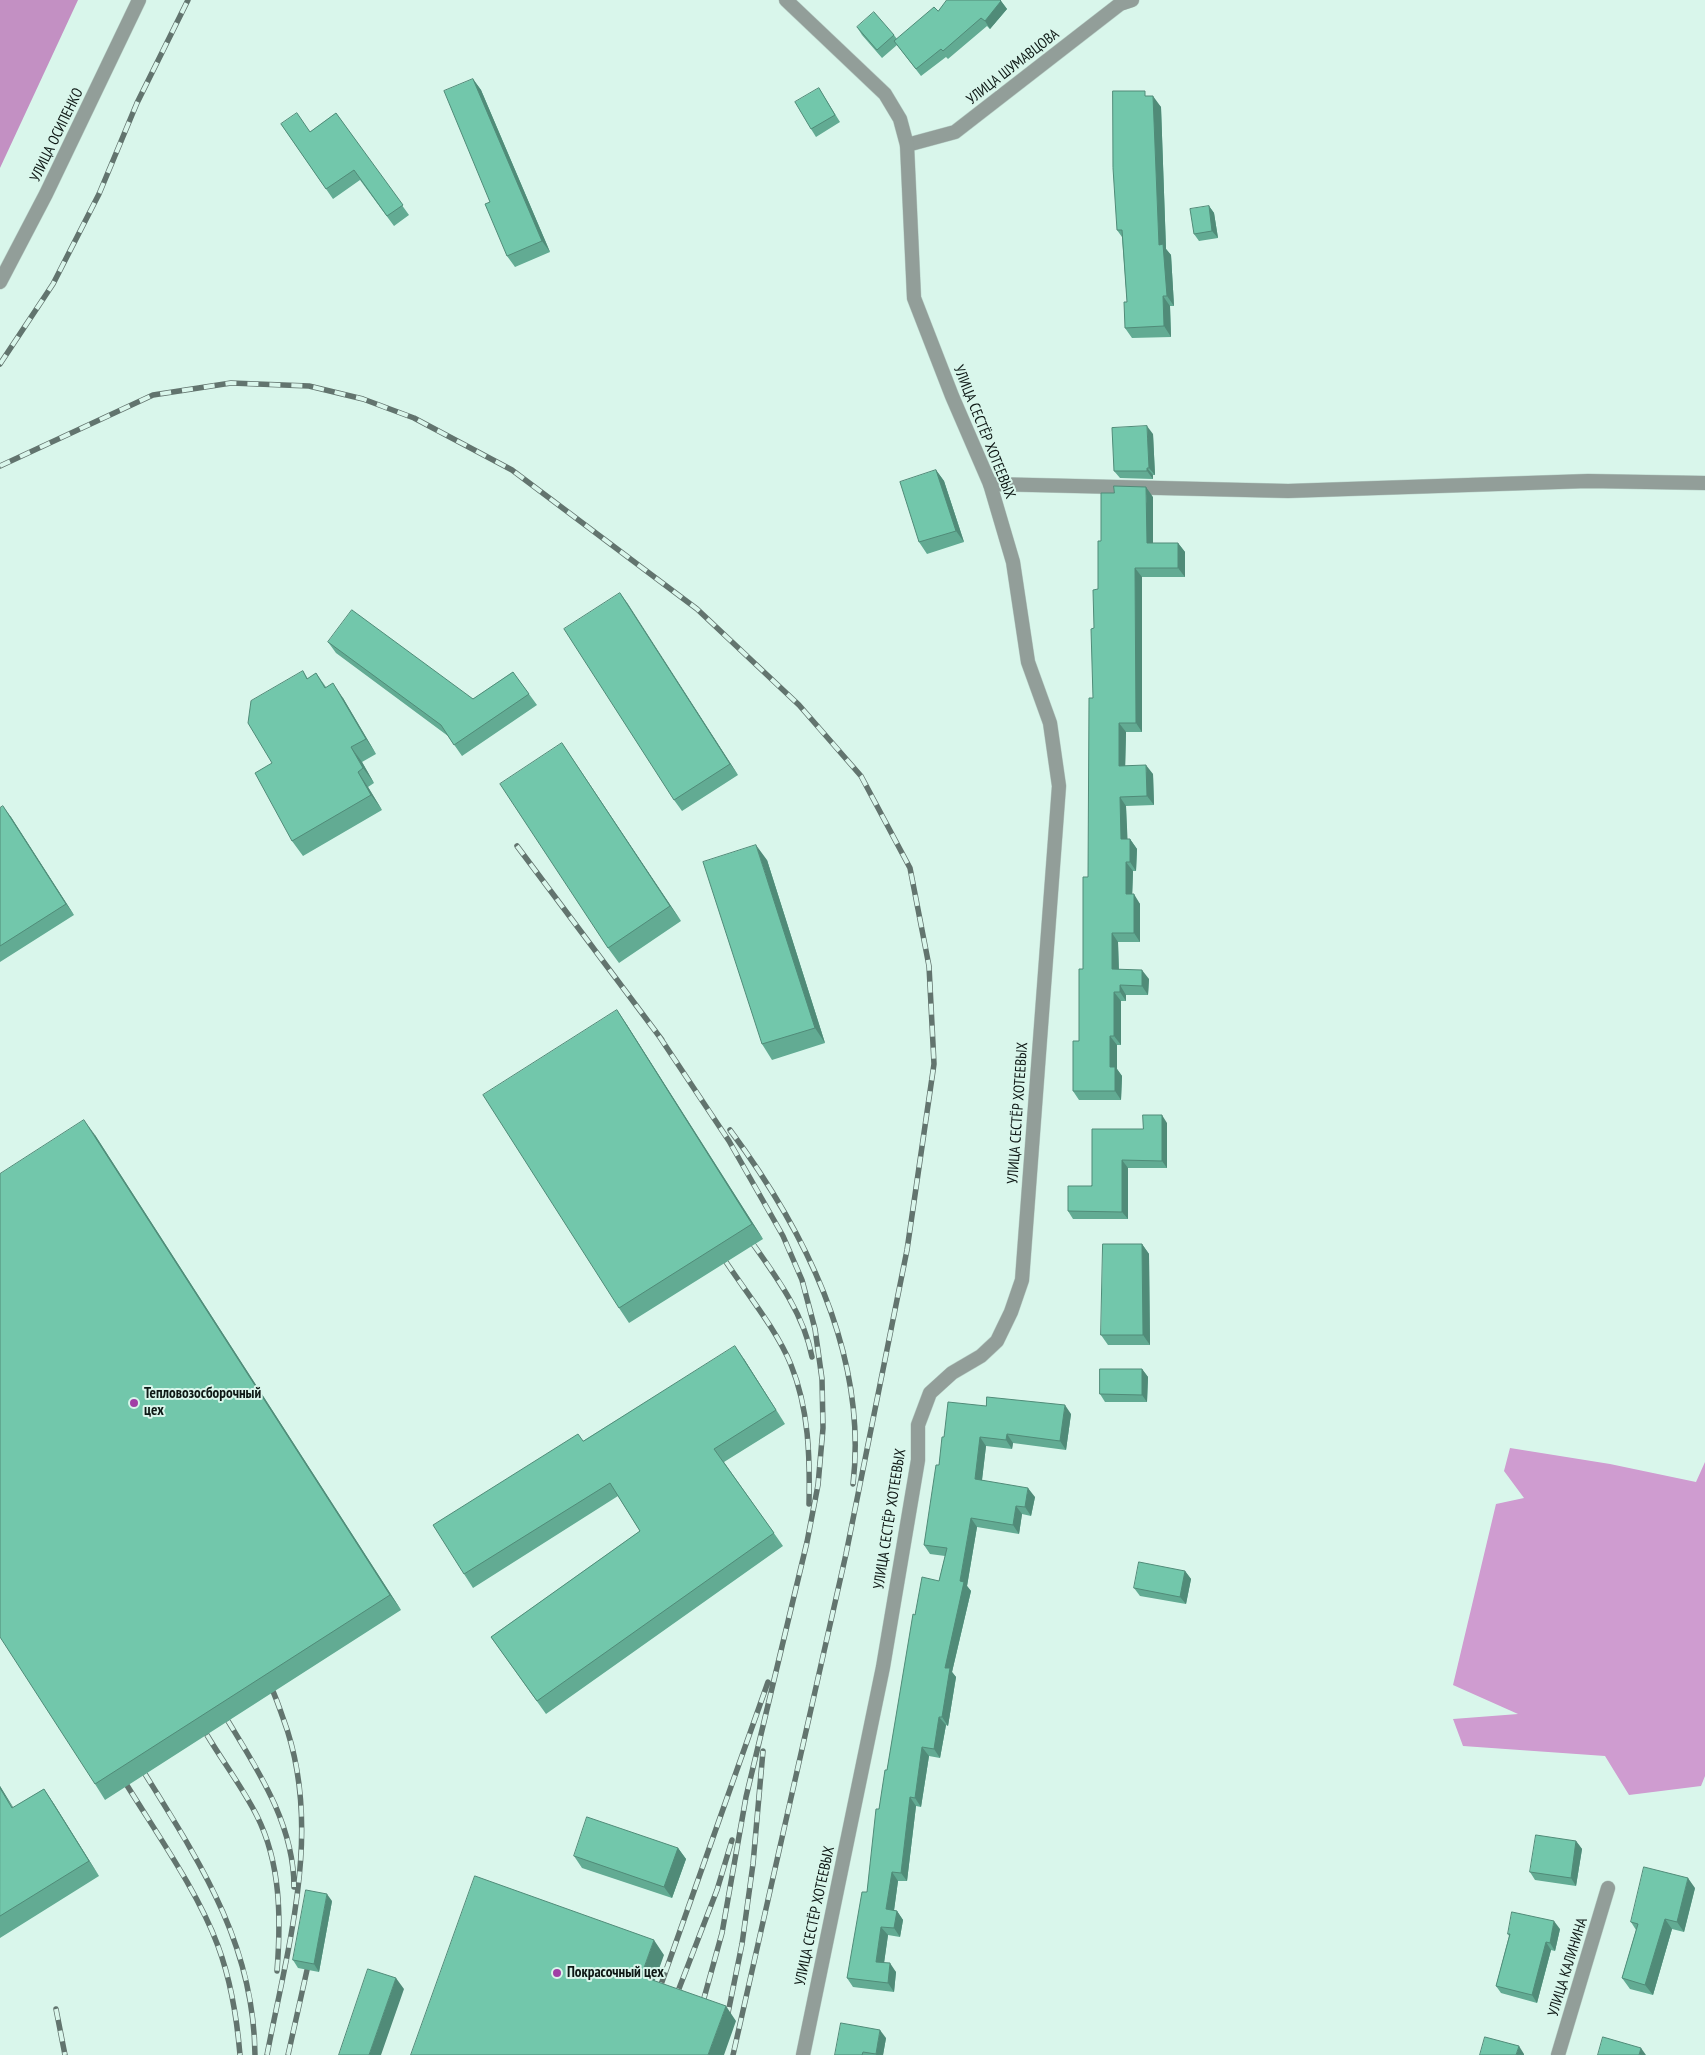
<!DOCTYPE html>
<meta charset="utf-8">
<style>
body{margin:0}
canvas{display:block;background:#d9f6eb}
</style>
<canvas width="1705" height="2055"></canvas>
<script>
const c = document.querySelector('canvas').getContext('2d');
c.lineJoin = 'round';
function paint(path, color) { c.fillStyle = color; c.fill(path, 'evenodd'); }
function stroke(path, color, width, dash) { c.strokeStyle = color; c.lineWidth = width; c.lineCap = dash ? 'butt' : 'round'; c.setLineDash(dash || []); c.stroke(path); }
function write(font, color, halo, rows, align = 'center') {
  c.font = font + ' "PT Sans Narrow",sans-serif'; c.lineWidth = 4; c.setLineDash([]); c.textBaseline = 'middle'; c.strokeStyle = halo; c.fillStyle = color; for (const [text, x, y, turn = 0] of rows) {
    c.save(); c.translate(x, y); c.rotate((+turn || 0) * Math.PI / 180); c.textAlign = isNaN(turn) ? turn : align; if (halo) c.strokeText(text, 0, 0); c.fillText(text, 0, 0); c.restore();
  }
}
paint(new Path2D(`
 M 1510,1448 L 1610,1464 L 1696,1482 L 1705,1462 L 1705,1776 L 1701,1786 L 1629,1795 L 1605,1756 L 1463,1746 L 1453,1719 L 1518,1714 L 1453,1685 L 1496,1504 L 1524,1498 L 1504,1471 Z`), '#cf9cd0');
paint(new Path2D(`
 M 0,0 L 78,0 L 0,168 Z`), '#c390c3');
const minor = new Path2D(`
 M 907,145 L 955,132 L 1120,4 L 1132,0
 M 990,484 L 1288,491 L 1588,481 L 1705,483
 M 1558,2055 L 1608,1888`);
const tertiary = new Path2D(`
 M 786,0 L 885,94 L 900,119 L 907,145 L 914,298 L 952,396 L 990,484 L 1013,562 L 1028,662 L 1050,723 L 1059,786 L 1022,1280 L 1011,1312 L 997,1341 L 981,1356 L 952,1373 L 930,1393 L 918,1425 L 918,1460 L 883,1667 L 803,2055
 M 0,282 L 46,194 L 139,0`);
stroke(minor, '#b9d2c9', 15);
stroke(tertiary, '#b9d2c9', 15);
stroke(minor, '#929e99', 14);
stroke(tertiary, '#929e99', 14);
const rail = new Path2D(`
 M 0,364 L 53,284 L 99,194 L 137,103 L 188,0
 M 0,466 L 153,395 L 231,383 L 309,386 L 363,399 L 414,418 L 512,470 L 697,609 L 799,705 L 861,776 L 910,868 L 929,966 L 934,1064 L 907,1250 L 846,1554 L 733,2055
 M 517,846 L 662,1040
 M 659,1036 L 729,1141 L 783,1236 L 802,1280 L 815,1329 L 822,1379 L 823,1428 L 818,1485 L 807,1542 L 746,1797 L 722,1933 L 701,2009
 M 730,1130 C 805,1231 868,1355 853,1484
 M 753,1244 C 778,1279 804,1315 812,1357
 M 726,1262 C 746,1292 778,1332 791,1365 C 809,1409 810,1458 809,1504
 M 267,1679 C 274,1691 278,1704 283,1718 C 324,1827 288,1945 267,2055
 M 228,1721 C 259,1772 294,1825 294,1887
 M 207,1735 C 223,1762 243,1788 257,1816 C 281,1864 281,1919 277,1971
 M 120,1774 C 152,1827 197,1889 218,1946 C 231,1981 237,2019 240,2055
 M 145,1774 C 201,1864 254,1945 255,2055
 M 658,1993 L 768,1682
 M 675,1999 L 717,1890 L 732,1840
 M 56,2009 L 65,2055
 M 727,2018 L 742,1944 L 753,1864 L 763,1751
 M 288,2055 L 307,1970`);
stroke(rail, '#62746e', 5.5);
stroke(rail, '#d9f6eb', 4, [11]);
paint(new Path2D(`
 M 1001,1 L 1007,9 L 990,29 L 987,26 L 948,59 L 946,57 L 921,76 L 897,45 L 882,58 L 862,35 L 857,27 L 894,35 L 897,39 L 938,11 Z
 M 473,79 L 481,90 L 550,252 L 515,267 L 507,256 L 490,202 Z
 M 819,88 L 840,122 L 816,137 L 811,129 Z
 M 1149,96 L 1161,107 L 1166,249 L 1171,255 L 1174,306 L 1170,306 L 1171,337 L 1132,338 L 1125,328 L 1127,302 L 1122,237 L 1117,230 Z
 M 336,113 L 409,215 L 394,226 L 360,180 L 333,199 L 281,124 L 310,132 Z
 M 1209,206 L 1214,213 L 1218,238 L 1199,241 L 1194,234 Z
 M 1153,434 L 1155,475 L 1153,475 L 1153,479 L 1120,478 L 1114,471 Z
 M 936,470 L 944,481 L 964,542 L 927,554 L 919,542 Z
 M 1153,497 L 1153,543 L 1178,543 L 1185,552 L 1185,577 L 1142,577 L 1142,732 L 1126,732 L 1125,766 L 1153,774 L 1154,805 L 1126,806 L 1127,839 L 1130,839 L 1137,849 L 1136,871 L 1133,871 L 1132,894 L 1140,904 L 1140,942 L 1118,942 L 1119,969 L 1149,979 L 1148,995 L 1126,995 L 1126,1001 L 1121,1001 L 1121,1045 L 1117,1045 L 1117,1069 L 1122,1076 L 1121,1100 L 1079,1100 L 1073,1091 L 1079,1041 L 1088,877 L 1093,698 L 1094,628 L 1098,589 L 1101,541 Z
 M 620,593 L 738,775 L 682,811 L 674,800 Z
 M 328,642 L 473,699 L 513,672 L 537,705 L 462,756 L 448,736 L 336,653 Z
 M 303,671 L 308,679 L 316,673 L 326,687 L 343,698 L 376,754 L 362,762 L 374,783 L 368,787 L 382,810 L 303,856 L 292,841 L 272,763 Z
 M 562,743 L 681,921 L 619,963 L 608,948 Z
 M 0,808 L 11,817 L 74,915 L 0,962 Z
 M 767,860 L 825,1043 L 772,1060 L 762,1044 Z
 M 617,1010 L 627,1025 L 763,1239 L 629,1323 L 619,1308 Z
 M 1167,1123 L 1167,1168 L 1128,1168 L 1128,1219 L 1073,1219 L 1068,1211 L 1143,1129 Z
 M 95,1135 L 401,1610 L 105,1800 L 95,1784 Z
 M 1142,1244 L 1149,1254 L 1150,1345 L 1108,1345 L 1101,1335 Z
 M 744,1359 L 785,1424 L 724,1462 L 783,1546 L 546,1714 L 491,1637 L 640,1531 L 618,1496 L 473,1588 L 464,1574 L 583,1441 Z
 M 1142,1369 L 1148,1377 L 1147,1402 L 1105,1402 L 1100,1394 Z
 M 986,1406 L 1071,1414 L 1066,1450 L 1013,1443 L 1012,1449 L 986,1446 L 982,1480 L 1035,1497 L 1031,1516 L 1022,1514 L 1019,1534 L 977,1527 L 967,1586 L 971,1591 L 952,1672 L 956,1677 L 948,1726 L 946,1725 L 940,1758 L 929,1756 L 921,1807 L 916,1806 L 907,1881 L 898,1881 L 894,1910 L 897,1911 L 903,1920 L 900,1937 L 888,1935 L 884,1963 L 896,1972 L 894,1992 L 853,1987 L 847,1978 L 867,1892 L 879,1809 L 887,1770 L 915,1615 L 939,1581 L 945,1556 L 930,1554 L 924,1545 L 944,1437 Z
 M 1185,1571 L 1191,1579 L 1186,1604 L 1140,1596 L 1134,1588 Z
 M 0,1786 L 13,1808 L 44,1789 L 54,1804 L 99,1876 L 0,1938 Z
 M 1576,1841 L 1582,1849 L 1576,1886 L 1535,1880 L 1530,1872 Z
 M 678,1848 L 686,1859 L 672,1898 L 582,1868 L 574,1856 Z
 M 1695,1888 L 1684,1932 L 1672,1929 L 1653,1995 L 1630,1989 L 1622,1978 L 1636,1930 L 1631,1922 Z
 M 332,1901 L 319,1972 L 298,1968 L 293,1960 Z
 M 1560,1929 L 1555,1951 L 1551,1950 L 1537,2003 L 1501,1993 L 1496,1986 L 1509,1936 L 1508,1934 Z
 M 886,2038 L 883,2055 L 835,2055 Z`), '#62ab93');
paint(new Path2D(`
 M 1001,1 L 1007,9 L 990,29 L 985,21 Z
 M 473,79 L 481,90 L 550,252 L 542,241 Z
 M 1153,96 L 1161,107 L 1166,249 L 1171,255 L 1174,306 L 1167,296 L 1159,245 Z
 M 1209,206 L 1214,213 L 1218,238 L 1212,231 Z
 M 1163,296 L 1170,306 L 1171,337 L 1164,326 Z
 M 1147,426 L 1153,434 L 1155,475 L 1149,468 Z
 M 1147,468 L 1153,475 L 1153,479 L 1147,471 Z
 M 936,470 L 944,481 L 964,542 L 956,531 Z
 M 1146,487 L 1153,497 L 1153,553 L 1147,543 Z
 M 1178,543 L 1185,552 L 1185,577 L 1178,568 Z
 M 1135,568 L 1142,577 L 1142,732 L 1136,723 Z
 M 620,593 L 628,604 L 738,775 L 730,764 Z
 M 333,683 L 343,698 L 376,754 L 366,739 Z
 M 1119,723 L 1126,732 L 1125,775 L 1119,766 Z
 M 562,743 L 572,758 L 681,921 L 670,906 Z
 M 351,747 L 362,762 L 374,783 L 363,768 Z
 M 1146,765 L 1153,774 L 1154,805 L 1147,796 Z
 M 358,772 L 368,787 L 382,810 L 371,795 Z
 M 1120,797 L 1126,806 L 1128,849 L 1121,839 Z
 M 3,806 L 11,817 L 74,915 L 66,904 Z
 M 1130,839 L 1137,849 L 1136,871 L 1130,862 Z
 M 756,845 L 767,860 L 825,1043 L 815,1028 Z
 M 1126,862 L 1133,871 L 1132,903 L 1126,894 Z
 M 1134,894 L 1140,904 L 1140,942 L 1134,933 Z
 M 1112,933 L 1118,942 L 1119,979 L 1112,969 Z
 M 1142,970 L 1149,979 L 1148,995 L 1142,986 Z
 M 1120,985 L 1126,995 L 1126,1001 L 1120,992 Z
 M 1114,992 L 1121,1001 L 1121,1045 L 1114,1036 Z
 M 617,1010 L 627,1025 L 763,1239 L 752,1224 Z
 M 1110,1036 L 1117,1045 L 1117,1069 L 1122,1076 L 1121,1100 L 1115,1091 L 1110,1067 Z
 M 1162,1115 L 1167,1123 L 1167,1168 L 1162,1161 Z
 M 84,1120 L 95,1135 L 401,1610 L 390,1595 Z
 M 1122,1160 L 1128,1168 L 1128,1219 L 1122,1212 Z
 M 1142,1244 L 1149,1254 L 1150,1345 L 1143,1335 Z
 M 735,1346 L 744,1359 L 785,1424 L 776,1410 Z
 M 1142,1369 L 1148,1377 L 1147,1402 L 1142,1395 Z
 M 1065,1405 L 1071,1414 L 1066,1450 L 1060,1441 Z
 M 1007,1434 L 1013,1443 L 1012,1449 L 1006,1440 Z
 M 980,1437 L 986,1446 L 981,1488 L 975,1479 Z
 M 1028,1488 L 1035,1497 L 1031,1516 L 1025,1507 Z
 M 1016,1506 L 1022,1514 L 1019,1534 L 1013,1525 Z
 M 971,1518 L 977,1527 L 967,1586 L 971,1591 L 952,1672 L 956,1677 L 948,1726 L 942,1717 L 945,1668 Z
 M 1185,1571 L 1191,1579 L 1186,1604 L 1180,1597 Z
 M 939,1717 L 946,1725 L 940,1758 L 934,1749 Z
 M 922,1747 L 929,1756 L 921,1807 L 915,1798 Z
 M 0,1786 L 23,1823 L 0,1788 Z
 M 44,1789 L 54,1804 L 99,1876 L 89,1861 Z
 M 910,1797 L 916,1806 L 907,1881 L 901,1873 Z
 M 1576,1841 L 1582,1849 L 1576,1886 L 1571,1878 Z
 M 678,1848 L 686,1859 L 672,1898 L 664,1887 Z
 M 892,1872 L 898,1881 L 893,1918 L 886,1909 Z
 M 1688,1878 L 1695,1888 L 1684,1932 L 1677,1922 Z
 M 327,1894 L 332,1901 L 319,1972 L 314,1964 Z
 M 897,1911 L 903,1920 L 900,1937 L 894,1928 Z
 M 1665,1919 L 1672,1929 L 1653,1995 L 1645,1985 Z
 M 1554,1921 L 1560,1929 L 1555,1951 L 1550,1943 Z
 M 881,1927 L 888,1935 L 883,1970 L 876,1962 Z
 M 654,1940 L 664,1955 L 651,1991 L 641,1976 Z
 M 1546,1942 L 1551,1950 L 1537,2003 L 1532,1995 Z
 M 890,1963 L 896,1972 L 894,1992 L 888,1983 Z
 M 396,1978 L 404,1989 L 381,2055 L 369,2055 Z
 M 726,2006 L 736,2021 L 724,2055 L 708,2055 Z
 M 880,2030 L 886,2038 L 883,2055 L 876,2055 Z
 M 1519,2046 L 1524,2054 L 1524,2055 L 1516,2055 Z
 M 1641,2048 L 1646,2055 L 1639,2055 Z`), '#508b78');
const building = new Path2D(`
 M 947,0 L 1000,0 L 1001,1 L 985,21 L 981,18 L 943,51 L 941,49 L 916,69 L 894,41 L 934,7 L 938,11 Z
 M 874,12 L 894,35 L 877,50 L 857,27 Z
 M 473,79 L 542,241 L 507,256 L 485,204 L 490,202 L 444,91 Z
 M 819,88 L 835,115 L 811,129 L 795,102 Z
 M 1113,91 L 1145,91 L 1145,96 L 1153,96 L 1159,245 L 1163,244 L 1167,296 L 1163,296 L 1164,326 L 1125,328 L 1124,302 L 1127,302 L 1122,230 L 1117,230 L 1113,168 Z
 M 297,113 L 310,132 L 336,113 L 403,205 L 387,216 L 354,170 L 326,189 L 281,124 Z
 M 1209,206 L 1212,231 L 1194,234 L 1190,209 Z
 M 1147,426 L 1149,468 L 1147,468 L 1147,471 L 1114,471 L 1112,428 Z
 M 936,470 L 956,531 L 919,542 L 900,482 Z
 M 1114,486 L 1146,487 L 1147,543 L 1178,543 L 1178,568 L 1135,568 L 1136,723 L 1119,723 L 1119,766 L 1146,765 L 1147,796 L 1120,797 L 1121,839 L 1130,839 L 1130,862 L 1126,862 L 1126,894 L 1134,894 L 1134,933 L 1112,933 L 1112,969 L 1142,970 L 1142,986 L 1120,985 L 1120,992 L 1114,992 L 1114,1036 L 1110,1036 L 1110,1067 L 1115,1067 L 1115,1091 L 1073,1091 L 1073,1041 L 1079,1041 L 1079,969 L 1083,969 L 1083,877 L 1088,877 L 1089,698 L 1093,698 L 1091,629 L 1094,628 L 1093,590 L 1098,589 L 1098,541 L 1101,541 L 1101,493 L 1114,493 Z
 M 620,593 L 730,764 L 674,800 L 564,629 Z
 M 352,610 L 473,699 L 513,672 L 529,694 L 454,745 L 441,725 L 328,642 Z
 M 303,671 L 307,679 L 316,673 L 325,688 L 333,683 L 366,739 L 351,747 L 363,768 L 358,772 L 371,795 L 292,841 L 255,773 L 272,763 L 248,723 L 251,701 Z
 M 562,743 L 670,906 L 608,948 L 500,784 Z
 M 3,806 L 66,904 L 0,946 L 0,808 Z
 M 756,845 L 815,1028 L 762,1044 L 703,862 Z
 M 617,1010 L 752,1224 L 619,1308 L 483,1095 Z
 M 1143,1115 L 1162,1115 L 1162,1161 L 1122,1160 L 1122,1212 L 1068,1211 L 1068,1186 L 1092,1186 L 1092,1129 L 1143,1129 Z
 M 84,1120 L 390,1595 L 95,1784 L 0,1637 L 0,1174 Z
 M 1103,1244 L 1142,1244 L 1143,1335 L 1101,1335 Z
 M 735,1346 L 776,1410 L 714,1449 L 774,1533 L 537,1701 L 491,1637 L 640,1531 L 610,1483 L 464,1574 L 433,1525 L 578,1434 L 583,1441 Z
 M 1100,1369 L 1142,1369 L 1142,1395 L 1100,1394 Z
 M 987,1397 L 1065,1405 L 1060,1441 L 1007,1434 L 1006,1440 L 980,1437 L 975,1479 L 1028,1488 L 1025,1507 L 1016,1506 L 1013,1525 L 971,1518 L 960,1581 L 964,1582 L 945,1668 L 950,1668 L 942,1717 L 939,1717 L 934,1749 L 922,1747 L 915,1798 L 910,1797 L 901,1873 L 892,1872 L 886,1909 L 897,1911 L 894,1928 L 881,1927 L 876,1962 L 890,1963 L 888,1983 L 847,1978 L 862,1892 L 867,1892 L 876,1809 L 879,1809 L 885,1770 L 887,1770 L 913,1614 L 915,1615 L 922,1577 L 939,1581 L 947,1548 L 924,1545 L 936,1465 L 939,1465 L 942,1437 L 944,1437 L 948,1402 L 986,1406 Z
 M 1139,1562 L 1185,1571 L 1180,1597 L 1134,1588 Z
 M 0,1788 L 12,1808 L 44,1789 L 89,1861 L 0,1916 Z
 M 587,1817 L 678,1848 L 664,1887 L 574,1856 Z
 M 1536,1835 L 1576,1841 L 1571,1878 L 1530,1872 Z
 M 1644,1867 L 1688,1878 L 1677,1922 L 1665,1919 L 1645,1985 L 1622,1978 L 1638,1924 L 1631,1922 Z
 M 475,1876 L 654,1940 L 641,1976 L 726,2006 L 708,2055 L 411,2055 Z
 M 306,1890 L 327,1894 L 314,1964 L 293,1960 Z
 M 1512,1912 L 1554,1921 L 1550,1943 L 1546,1942 L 1532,1995 L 1496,1986 L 1510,1934 L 1508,1934 Z
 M 368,1969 L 396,1978 L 369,2055 L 339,2055 Z
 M 841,2023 L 880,2030 L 876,2054 L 863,2052 L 862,2055 L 835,2055 Z
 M 1485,2037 L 1519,2046 L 1516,2055 L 1480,2055 Z
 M 1603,2037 L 1641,2048 L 1639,2055 L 1598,2055 Z`);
paint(building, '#72c7ab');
stroke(building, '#508b78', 1);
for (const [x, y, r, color] of [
 [134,1403,5,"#a13fa5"],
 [557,1973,5,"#a13fa5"]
]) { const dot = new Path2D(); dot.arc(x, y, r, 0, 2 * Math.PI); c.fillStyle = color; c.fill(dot); stroke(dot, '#d9f6eb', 2); }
write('15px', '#0e1815', '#d9f6eb', [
 ["УЛИЦА ШУМАВЦОВА",1013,67,-38],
 ["УЛИЦА ОСИПЕНКО",57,135,-64],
 ["УЛИЦА СЕСТЁР ХОТЕЕВЫХ",984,432,68],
 ["УЛИЦА СЕСТЁР ХОТЕЕВЫХ",1018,1113,-86],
 ["УЛИЦА СЕСТЁР ХОТЕЕВЫХ",890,1519,-81],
 ["УЛИЦА СЕСТЁР ХОТЕЕВЫХ",815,1916,-78],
 ["УЛИЦА КАЛИНИНА",1568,1967,-73]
]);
write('bold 15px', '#0e1815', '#d9f6eb', [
 ["Тепловозосборочный",144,1394],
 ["цех",144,1411],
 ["Покрасочный цех",567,1973]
], 'left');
</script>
